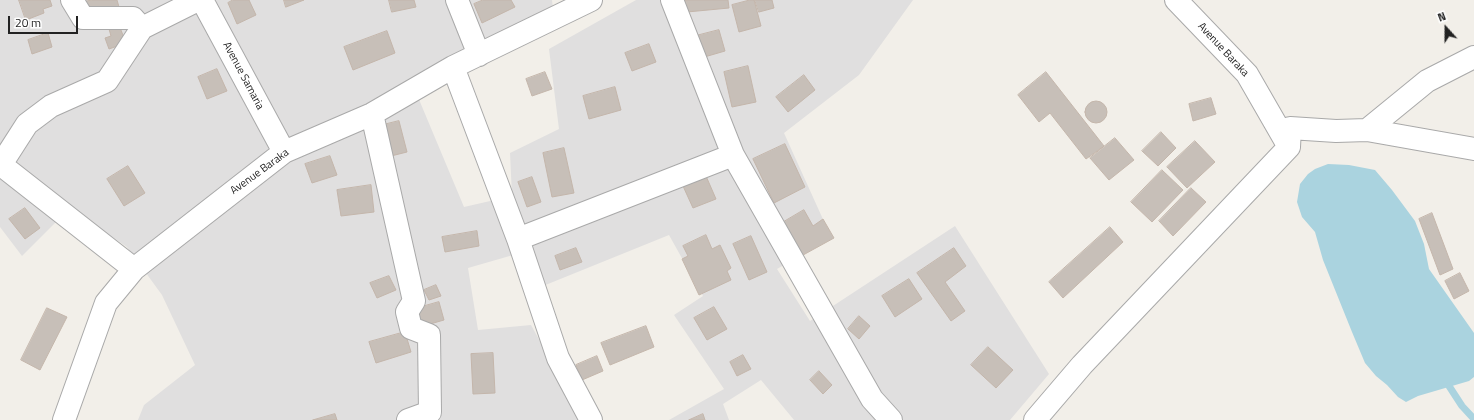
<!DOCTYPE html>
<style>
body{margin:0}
#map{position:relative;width:1474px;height:420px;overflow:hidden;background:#f2efe9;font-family:"Titillium Web",sans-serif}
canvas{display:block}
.north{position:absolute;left:1426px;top:8px;width:40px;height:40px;-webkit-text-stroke:3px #fff;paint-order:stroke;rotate:339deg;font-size:11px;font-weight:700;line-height:16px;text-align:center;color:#222}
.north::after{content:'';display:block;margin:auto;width:14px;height:18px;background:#222;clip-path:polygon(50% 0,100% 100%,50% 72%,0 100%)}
.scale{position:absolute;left:8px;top:16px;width:70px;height:18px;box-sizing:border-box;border:2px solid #222;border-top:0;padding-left:5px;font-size:12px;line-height:14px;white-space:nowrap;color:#222;-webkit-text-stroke:3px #fff;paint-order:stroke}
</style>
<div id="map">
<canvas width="1474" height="420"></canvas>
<div class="north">N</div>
<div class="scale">20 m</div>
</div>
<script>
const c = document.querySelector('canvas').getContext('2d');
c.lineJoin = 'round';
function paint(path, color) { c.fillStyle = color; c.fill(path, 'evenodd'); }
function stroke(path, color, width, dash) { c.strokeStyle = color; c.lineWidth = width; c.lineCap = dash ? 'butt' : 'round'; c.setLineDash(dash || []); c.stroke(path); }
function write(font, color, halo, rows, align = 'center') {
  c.font = font + ' "Titillium Web",sans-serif'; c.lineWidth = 3; c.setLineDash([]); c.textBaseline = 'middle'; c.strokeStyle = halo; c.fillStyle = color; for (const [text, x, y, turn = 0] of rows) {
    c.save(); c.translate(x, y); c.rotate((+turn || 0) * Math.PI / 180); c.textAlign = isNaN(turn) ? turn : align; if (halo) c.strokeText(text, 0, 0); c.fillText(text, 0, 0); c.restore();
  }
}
paint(new Path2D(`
 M 0,0 L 552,0 L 553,9 L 410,78 L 464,207 L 512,196 L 510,153 L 559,129 L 549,49 L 636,0 L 913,0 L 859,75 L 784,133 L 831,237 L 777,269 L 810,321 L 955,226 L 1049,374 L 1010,420 L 794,420 L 761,380 L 723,404 L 729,420 L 669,420 L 724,389 L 674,315 L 703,296 L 669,235 L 543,286 L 527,251 L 468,268 L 478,330 L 531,325 L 584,420 L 138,420 L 144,405 L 195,365 L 162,295 L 127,247 L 70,208 L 22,256 L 0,227 Z`), '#e0dfdf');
paint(new Path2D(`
 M 1328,164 L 1349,165 L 1375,170 L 1392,190 L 1415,221 L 1424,244 L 1429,269 L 1474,333 L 1474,377 L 1469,381 L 1418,396 L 1406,402 L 1398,397 L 1387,385 L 1376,376 L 1365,363 L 1352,332 L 1323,260 L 1315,232 L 1302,217 L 1297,202 L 1300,184 L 1308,174 L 1315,169 Z`), '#aad3df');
stroke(new Path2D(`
 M 1449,386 L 1462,406 L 1474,419`), '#aad3df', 7);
const building = new Path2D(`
 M 19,0 L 50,0 L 52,6 L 43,9 L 44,13 L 26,20 Z
 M 92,0 L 117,0 L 121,14 L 75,26 L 72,14 L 83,2 Z
 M 233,0 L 249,0 L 256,15 L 237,24 L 228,3 Z
 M 284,0 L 304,0 L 286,7 Z
 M 389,0 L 414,0 L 416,7 L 392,12 Z
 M 483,0 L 511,0 L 515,7 L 482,23 L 474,4 Z
 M 686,0 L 728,0 L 729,8 L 687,12 Z
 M 750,0 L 754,0 L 761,26 L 739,32 L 732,5 Z
 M 755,0 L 772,0 L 774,8 L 759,12 Z
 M 119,25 L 126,43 L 109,49 L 105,38 L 111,36 L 109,29 Z
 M 719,30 L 725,51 L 694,60 L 688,38 Z
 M 387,31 L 395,53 L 353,70 L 344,47 Z
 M 48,33 L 52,47 L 32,54 L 28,40 Z
 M 649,44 L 656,62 L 632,71 L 625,53 Z
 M 748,66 L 756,102 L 732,107 L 724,72 Z
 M 217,69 L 227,91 L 207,99 L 198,77 Z
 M 545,72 L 552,89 L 532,96 L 526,79 Z
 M 1046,72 L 1104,146 L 1086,159 L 1050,113 L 1039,122 L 1018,95 Z
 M 804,75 L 815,90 L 788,112 L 776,97 Z
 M 615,87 L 621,110 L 589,119 L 583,96 Z
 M 1211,98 L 1216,114 L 1193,121 L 1189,104 Z
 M1085 112a11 11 0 1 1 22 0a11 11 0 1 1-22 0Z
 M 399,121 L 407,152 L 383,158 L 375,127 Z
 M 1161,132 L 1176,148 L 1158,166 L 1142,151 Z
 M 1115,138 L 1134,160 L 1109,180 L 1090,158 Z
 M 1195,141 L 1215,162 L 1187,188 L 1167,167 Z
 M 785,144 L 805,187 L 774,203 L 753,159 Z
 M 564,148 L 574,193 L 552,197 L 543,153 Z
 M 330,156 L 337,175 L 312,183 L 305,164 Z
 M 128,166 L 145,193 L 124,206 L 107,179 Z
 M 1162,170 L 1183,190 L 1152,222 L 1131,202 Z
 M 706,176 L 716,199 L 693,208 L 683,186 Z
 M 532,177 L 541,202 L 527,207 L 518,182 Z
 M 371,185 L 374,212 L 341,216 L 337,190 Z
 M 1191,188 L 1206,202 L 1173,236 L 1159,221 Z
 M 25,208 L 40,228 L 25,239 L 9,219 Z
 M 804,210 L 813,226 L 823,219 L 834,238 L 794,260 L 782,223 Z
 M 1432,213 L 1453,269 L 1440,275 L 1419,219 Z
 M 1110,227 L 1123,242 L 1063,298 L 1049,282 Z
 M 477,231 L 479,246 L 445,252 L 442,237 Z
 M 706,235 L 712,249 L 720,245 L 731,268 L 727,271 L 731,280 L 699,295 L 682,259 L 688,256 L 683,246 Z
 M 751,236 L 767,272 L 749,280 L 733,244 Z
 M 576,248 L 582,262 L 560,270 L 555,256 Z
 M 954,248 L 966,266 L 945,282 L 965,311 L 951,321 L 917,273 Z
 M 1460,273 L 1469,291 L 1454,299 L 1445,281 Z
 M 389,276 L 396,290 L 377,298 L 370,283 Z
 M 909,279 L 922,299 L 895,317 L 882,296 Z
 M 436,285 L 441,296 L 429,300 L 424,290 Z
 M 439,302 L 444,320 L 409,330 L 404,312 Z
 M 714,307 L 727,329 L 707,340 L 694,318 Z
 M 47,308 L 67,317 L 40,370 L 21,360 Z
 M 859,316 L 870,326 L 859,339 L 848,329 Z
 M 646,326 L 654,347 L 610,365 L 601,343 Z
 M 405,332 L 411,352 L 376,363 L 369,342 Z
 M 988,347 L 1013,370 L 996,388 L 971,365 Z
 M 493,353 L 495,393 L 473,394 L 471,354 Z
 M 743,355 L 751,369 L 737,376 L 730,362 Z
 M 597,356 L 603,371 L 582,380 L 576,365 Z
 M 819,371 L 832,385 L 823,394 L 810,380 Z
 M 335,414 L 337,420 L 313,420 Z
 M 703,414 L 705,420 L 689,420 Z`);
paint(building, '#c7bfb8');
stroke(building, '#c4b6ab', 1);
const minor = new Path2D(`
 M 72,0 L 83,18 L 133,18 L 142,28
 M 202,0 L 284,152
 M 457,0 L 479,55
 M 672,0 L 733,155 L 872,399 L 891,420
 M 1176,0 L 1247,74 L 1289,147
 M 453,67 L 518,239 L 558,358 L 591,420
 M 372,114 L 414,301 L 407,312 L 411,328 L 429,335 L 430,412 L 408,420
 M 1367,130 L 1427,81 L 1474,57
 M 0,164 L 134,269
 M 0,166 L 27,124 L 51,106 L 107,81 L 142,28 L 198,0
 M 518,239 L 733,155
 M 64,420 L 106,303 L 134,269 L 284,152 L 372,114 L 453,67 L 591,0
 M 1035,420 L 1082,365 L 1289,147 L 1290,128 L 1336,131 L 1367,130 L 1474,149`);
stroke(minor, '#a9a9a9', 24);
stroke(minor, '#fff', 22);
write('11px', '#222', '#fff', [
 ["Avenue Baraka",1223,50,47],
 ["Avenue Samaria",243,76,62],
 ["Avenue Baraka",260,172,-36]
]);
</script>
